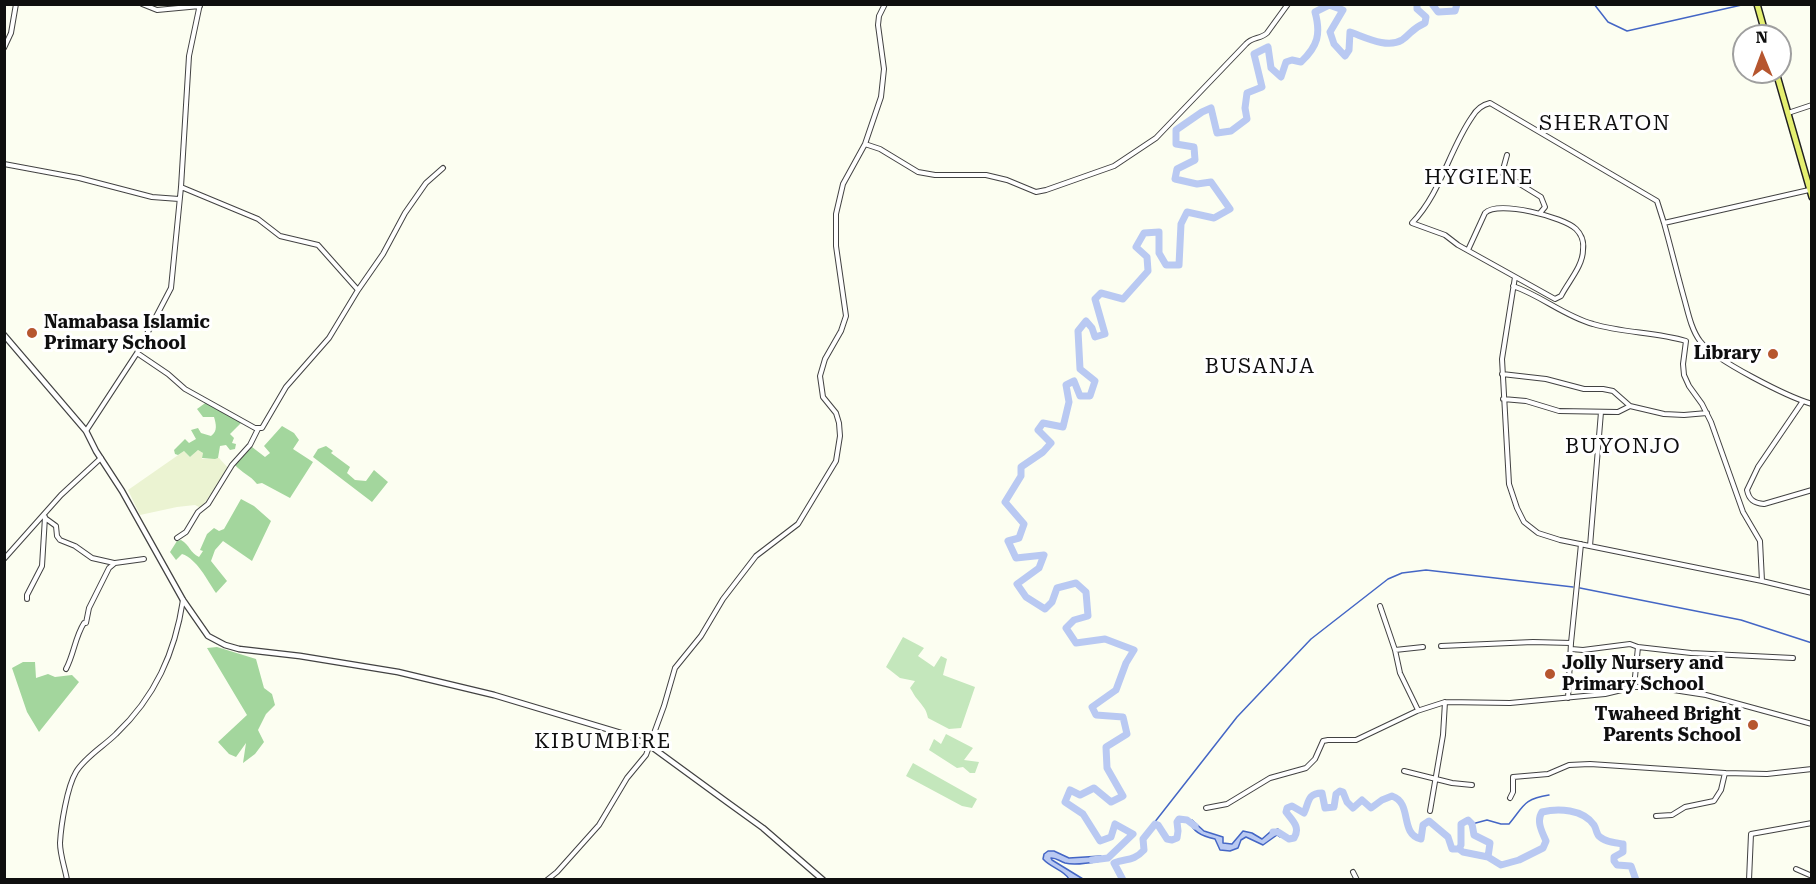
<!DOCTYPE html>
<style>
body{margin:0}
#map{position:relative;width:1816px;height:884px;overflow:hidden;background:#fcfef1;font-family:"Roboto Serif",serif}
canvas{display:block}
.frame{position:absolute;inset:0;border:6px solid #0f0f0f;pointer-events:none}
.north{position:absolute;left:1732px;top:24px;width:60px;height:60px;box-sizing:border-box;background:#fff;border:2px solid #9f9f9f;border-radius:50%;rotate:359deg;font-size:16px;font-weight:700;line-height:24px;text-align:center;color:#0f0f0f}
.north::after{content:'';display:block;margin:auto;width:21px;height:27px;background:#b6562f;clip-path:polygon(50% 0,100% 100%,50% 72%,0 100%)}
</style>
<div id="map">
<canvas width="1816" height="884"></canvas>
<div class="frame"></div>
<div class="north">N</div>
</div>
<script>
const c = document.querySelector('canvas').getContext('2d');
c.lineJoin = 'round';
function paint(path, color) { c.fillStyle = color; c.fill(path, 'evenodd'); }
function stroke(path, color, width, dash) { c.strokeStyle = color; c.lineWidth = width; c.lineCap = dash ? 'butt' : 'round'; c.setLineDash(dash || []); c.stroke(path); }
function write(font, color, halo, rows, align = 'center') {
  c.font = font + ' "Roboto Serif",serif'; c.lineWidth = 6; c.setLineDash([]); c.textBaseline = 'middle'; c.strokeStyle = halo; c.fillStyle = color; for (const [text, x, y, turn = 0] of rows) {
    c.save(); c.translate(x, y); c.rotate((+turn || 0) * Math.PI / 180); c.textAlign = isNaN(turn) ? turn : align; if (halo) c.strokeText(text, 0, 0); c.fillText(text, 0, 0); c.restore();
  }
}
paint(new Path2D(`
 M 198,450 L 203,453 L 202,459 L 219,458 L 229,469 L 201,508 L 195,505 L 177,507 L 140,515 L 128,490 L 184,451 L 190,457 Z`), '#ebf3d2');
paint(new Path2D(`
 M 903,637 L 924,648 L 918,656 L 934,667 L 941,656 L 947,659 L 943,675 L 975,687 L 961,728 L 949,729 L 928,718 C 926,708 923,707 918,700 C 914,696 913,692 910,688 L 915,681 L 900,678 L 886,667 Z
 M 946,734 L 973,748 L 964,760 L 979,762 L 975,773 L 970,773 L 963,767 L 957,768 L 929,750 L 934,739 L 941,744 Z
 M 913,763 L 977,799 L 972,808 L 962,806 L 906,776 Z`), '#c4e7bc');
paint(new Path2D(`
 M 208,401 L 236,417 L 241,423 L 230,434 L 234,438 L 232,443 L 236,444 L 235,449 L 230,450 L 226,445 L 220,446 L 218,458 L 215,459 L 202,458 L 203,453 L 198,450 L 190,457 L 184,451 L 178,455 L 175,454 L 174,450 L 185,439 L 189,443 L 196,439 L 191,430 L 198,428 L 201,433 L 211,436 C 218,431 216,424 214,417 L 203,417 L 197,409 Z
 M 282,426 L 294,433 L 299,440 L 293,449 L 313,462 L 290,498 L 262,483 L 257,484 C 250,475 242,473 235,465 L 252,447 L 265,457 L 270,453 L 264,446 Z
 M 326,446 L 333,451 L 331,453 L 350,467 L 347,473 L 355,480 L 366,481 L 374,470 L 388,482 L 372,502 L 313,457 L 318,449 Z
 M 241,499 L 254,506 L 271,521 L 252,561 L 223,541 L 215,550 L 211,561 L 227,581 L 216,593 C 207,580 197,559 182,554 L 176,560 L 170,552 L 177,541 L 181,540 C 190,545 190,553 199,557 L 203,551 L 200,550 L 207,534 L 214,528 L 219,531 L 224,529 Z
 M 217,647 L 256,659 L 264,688 L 272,694 L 275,705 L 266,714 L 258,730 L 264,742 L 255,754 L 243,763 L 246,743 L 236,757 L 229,754 L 218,742 L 247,715 L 207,648 Z
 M 23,662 L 35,662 L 36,678 L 48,674 L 55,677 L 72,675 L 79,682 L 39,732 L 27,712 L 12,668 Z`), '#a3d69d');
const water = new Path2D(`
 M 1192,820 L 1204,831 L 1223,837 L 1223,843 L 1232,844 L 1243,831 L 1252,833 L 1262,839 L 1270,832 L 1278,829 L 1280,837 L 1277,835 L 1263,845 L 1246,837 L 1241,840 L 1238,848 L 1230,851 L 1220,850 L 1215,839 C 1205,837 1193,833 1190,822 Z
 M 1048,851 L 1054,851 L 1069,858 L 1101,856 L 1101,861 C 1090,863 1075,866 1065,863 C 1059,861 1057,858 1051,858 L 1052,860 L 1083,879 L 1069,879 C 1064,870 1051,868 1043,859 L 1044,854 Z`);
paint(water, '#b9c9f2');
stroke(water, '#4466c5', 1.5);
stroke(new Path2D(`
 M 1594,4 L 1608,22 L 1627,31 L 1746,4
 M 1580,588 L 1741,620 L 1812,643
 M 1155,824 L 1154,823 L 1237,717 L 1311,639 L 1388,579 L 1402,573 L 1426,570 L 1573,587
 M 1472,824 L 1487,820 L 1501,824 L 1509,824 C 1524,806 1523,799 1549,795`), '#4466c5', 1.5);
stroke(new Path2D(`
 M 1432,4 L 1438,12 L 1455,11 L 1457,4
 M 1273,832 L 1278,832 L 1289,839 L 1294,838 C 1301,827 1292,820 1286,812 L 1287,808 L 1292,806 L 1304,813 C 1309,803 1307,793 1322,793 L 1325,808 L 1334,807 L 1336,794 L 1340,791 L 1343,792 L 1347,802 L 1353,808 L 1362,800 L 1371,808 L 1382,800 L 1392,796 C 1413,803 1399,834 1421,839 L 1423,825 L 1429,821 L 1448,837 L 1452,849 L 1459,849 L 1461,845 L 1461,824 L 1468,820 L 1472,824 L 1474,835 L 1490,843 L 1488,857 L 1501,865 L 1519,860 L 1543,848 L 1546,841 C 1542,832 1536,821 1542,812 C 1558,808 1583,809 1594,825 C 1597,830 1596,834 1600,837 C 1606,842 1615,843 1623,844 L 1623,852 L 1614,857 L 1614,861 L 1617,865 L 1631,866 L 1636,880
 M 1459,849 L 1463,852 L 1488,857
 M 1092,860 L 1108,858 L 1133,834 L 1115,824 L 1111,837 L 1100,841 L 1083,814 L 1065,802 L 1070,790 L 1080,795 L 1094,788 L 1111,802 L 1123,796 L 1107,768 L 1106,747 L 1127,734 L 1123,717 L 1096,715 L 1092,707 L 1116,690 L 1126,663 L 1134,650 L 1105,639 L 1076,643 L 1066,628 L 1074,620 L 1088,616 L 1086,592 L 1076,583 L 1057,588 L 1052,602 L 1045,609 L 1026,597 L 1017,584 L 1039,568 L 1044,555 L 1016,558 L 1008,541 L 1019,538 L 1024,524 L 1005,502 L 1021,476 L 1021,467 L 1043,452 L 1051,443 L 1038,430 L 1043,423 L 1063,427 L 1069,402 L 1066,385 L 1074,381 L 1080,396 L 1090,396 L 1095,381 L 1080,369 L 1078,331 L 1086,321 L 1092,328 L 1095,337 L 1105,334 L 1095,299 L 1101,293 L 1123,299 L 1148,271 L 1147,257 L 1136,247 L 1144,233 L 1159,232 L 1159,253 L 1166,265 L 1179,265 L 1181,224 L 1187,212 L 1214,218 L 1230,209 L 1211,182 L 1197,184 L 1175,179 L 1177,169 L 1195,160 L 1194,147 L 1176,144 L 1176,130 L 1202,112 L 1211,108 L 1217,133 L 1231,131 L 1247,119 L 1245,108 L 1247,93 L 1262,87 L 1254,54 L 1268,47 L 1271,68 L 1281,77 L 1286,62 L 1292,60 L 1301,62 C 1318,46 1321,34 1315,12 L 1329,5 L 1343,10 L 1330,32 L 1334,44 L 1345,56 L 1349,50 L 1350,32 C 1365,37 1387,49 1402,40 C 1412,33 1411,29 1425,23 L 1426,17 L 1417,9 L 1417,4
 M 1123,880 L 1114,863 C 1126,858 1133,862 1144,850 L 1143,839 L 1155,824 L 1158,825 L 1167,839 L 1172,840 L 1177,838 L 1178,831 L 1177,822 L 1179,819 L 1187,820 L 1195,826`), '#b9c9f2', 7);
const minor = new Path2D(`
 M 142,4 L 157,10 L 200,6
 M 4,48 L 11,33 L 16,4
 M 1788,113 L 1812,105
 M 865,144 L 880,149 L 918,172 L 935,175 L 986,175 L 1007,180 L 1036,192 L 1046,190 L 1114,166 L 1156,138 L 1246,44 C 1252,37 1261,39 1267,33 L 1288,4
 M 1507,155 L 1502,173 L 1541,197 L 1545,207 L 1540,213
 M 4,164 L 79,178 L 152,197 L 179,199
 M 1809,190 L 1664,223 C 1671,248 1677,273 1684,298 C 1688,312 1691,329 1700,341 C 1714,360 1788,397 1812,404
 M 1468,250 L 1485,213 C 1498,200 1564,217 1576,229 C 1582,235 1584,243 1583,250 C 1583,266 1568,282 1561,296 L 1555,299 L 1458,245 L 1445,235 L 1412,223 C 1441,193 1449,150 1472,117 C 1476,110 1481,105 1490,103 L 1657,201 L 1664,223
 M 1515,277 L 1502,359 L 1509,484 L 1517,508 L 1524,522 L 1538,533 L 1560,540 L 1762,581 L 1812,593
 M 1513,286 C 1542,296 1564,316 1593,324 C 1623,333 1656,332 1686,341 L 1683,364 L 1684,375 L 1689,386 L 1702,404 L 1711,422 L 1743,512 L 1760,541 L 1762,581
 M 358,290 L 383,254 L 405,213 L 426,183 L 443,168
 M 137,353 L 168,374 L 185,389 L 255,428 L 262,428 L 286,387 L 329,338 L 358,290 L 318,245 L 280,236 L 258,219 L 181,187
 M 1502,374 L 1546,379 L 1584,389 L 1603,389 L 1613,391 L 1630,406
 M 1503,399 L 1526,401 L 1559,411 L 1618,412 L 1630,406 L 1664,414 L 1684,415 L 1707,413
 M 1803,401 L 1758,467 L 1747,490 C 1749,500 1754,503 1764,504 L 1812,490
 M 86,431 L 137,353 L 171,288 L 181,187 L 189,56 L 200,4
 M 45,518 L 56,526 L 57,536 L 60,540 L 75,546 L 92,558 L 114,563
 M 177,538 L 186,532 L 198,512 L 208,504 L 232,465 L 250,445 L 258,429
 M 1590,546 L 1601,412
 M 4,559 L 61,495 L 101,458
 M 27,599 L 27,595 L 42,566 L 45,517
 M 1380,606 L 1395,650 L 1423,647
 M 1441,646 L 1533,642 L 1571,643
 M 1571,649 L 1583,650 L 1630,644 L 1638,647 L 1691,653 L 1793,658
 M 1395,650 L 1400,673 L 1418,710
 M 66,669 C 74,654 75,637 84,623 L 86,623 L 89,608 L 109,568 L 115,563 L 144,559
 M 1634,687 L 1638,647
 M 1568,698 L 1571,643 L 1581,544
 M 1404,771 L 1452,783 L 1472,785
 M 1510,798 L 1513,792 L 1513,777 L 1548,774 L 1569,765 L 1590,764 L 1725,773 L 1767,774 L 1812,769
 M 1206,808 L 1227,804 L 1270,778 L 1306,768 L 1315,759 L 1323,741 L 1328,740 L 1356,740 L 1417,711 L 1445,702 L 1510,703 L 1605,694 L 1634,687 L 1654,687 L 1706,695 L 1812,724
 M 1430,811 L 1443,735 L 1445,702
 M 1656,816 L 1672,815 L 1685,807 L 1714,801 L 1721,790 L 1725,773
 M 1796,869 L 1812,876
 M 1353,872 L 1357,880
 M 67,880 C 65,868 60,855 60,843 C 61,825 67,787 76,772 C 85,757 104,746 116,734 C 155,697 175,653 183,600
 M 547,880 L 557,872 L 599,825 L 627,778 L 646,755 L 664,706 L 675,668 L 701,636 L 723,599 L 756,556 L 798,524 L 836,461 L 840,436 L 839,423 L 836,413 L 823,397 L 820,376 L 825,359 L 841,331 L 846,316 L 836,246 L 836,214 L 843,184 L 865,144 L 881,97 L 884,69 L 878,25 L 879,16 L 885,4
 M 1749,880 L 1751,834 L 1812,823`);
const tertiary = new Path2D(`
 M 4,335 L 86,431 L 96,451 L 122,491 L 183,600 L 208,636 L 225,645 L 239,649 L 300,656 L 398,672 L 494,695 L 624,734 L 649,745 L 727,802 L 763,828 L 823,880`);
const primary = new Path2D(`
 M 1757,4 L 1766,36
 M 1776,72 L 1812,197`);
stroke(minor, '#424242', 6);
stroke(tertiary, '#424242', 7);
stroke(primary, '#202020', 8);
stroke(minor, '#fff', 4);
stroke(tertiary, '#fff', 4.5);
stroke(primary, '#e4ef70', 5);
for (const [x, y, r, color] of [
 [32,333,6,"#b6562f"],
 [1773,354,6,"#b6562f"],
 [1550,674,6,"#b6562f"],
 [1753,725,6,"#b6562f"]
]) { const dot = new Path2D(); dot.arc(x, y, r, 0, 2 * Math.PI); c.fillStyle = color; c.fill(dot); stroke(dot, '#fff', 2); }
write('bold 18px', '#0f0f0f', '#fff', [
 ["Namabasa Islamic",44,323],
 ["Primary School",44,344],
 ["Library",1761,354,"right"],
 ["Jolly Nursery and",1562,664],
 ["Primary School",1562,685],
 ["Twaheed Bright",1741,715,"right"],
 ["Parents School",1741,736,"right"]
], 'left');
c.letterSpacing = '1.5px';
write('21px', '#0f0f0f', '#fff', [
 ["SHERATON",1605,124],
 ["HYGIENE",1479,178],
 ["BUSANJA",1260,367],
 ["BUYONJO",1623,447],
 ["KIBUMBIRE",603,742]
]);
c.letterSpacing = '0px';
</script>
